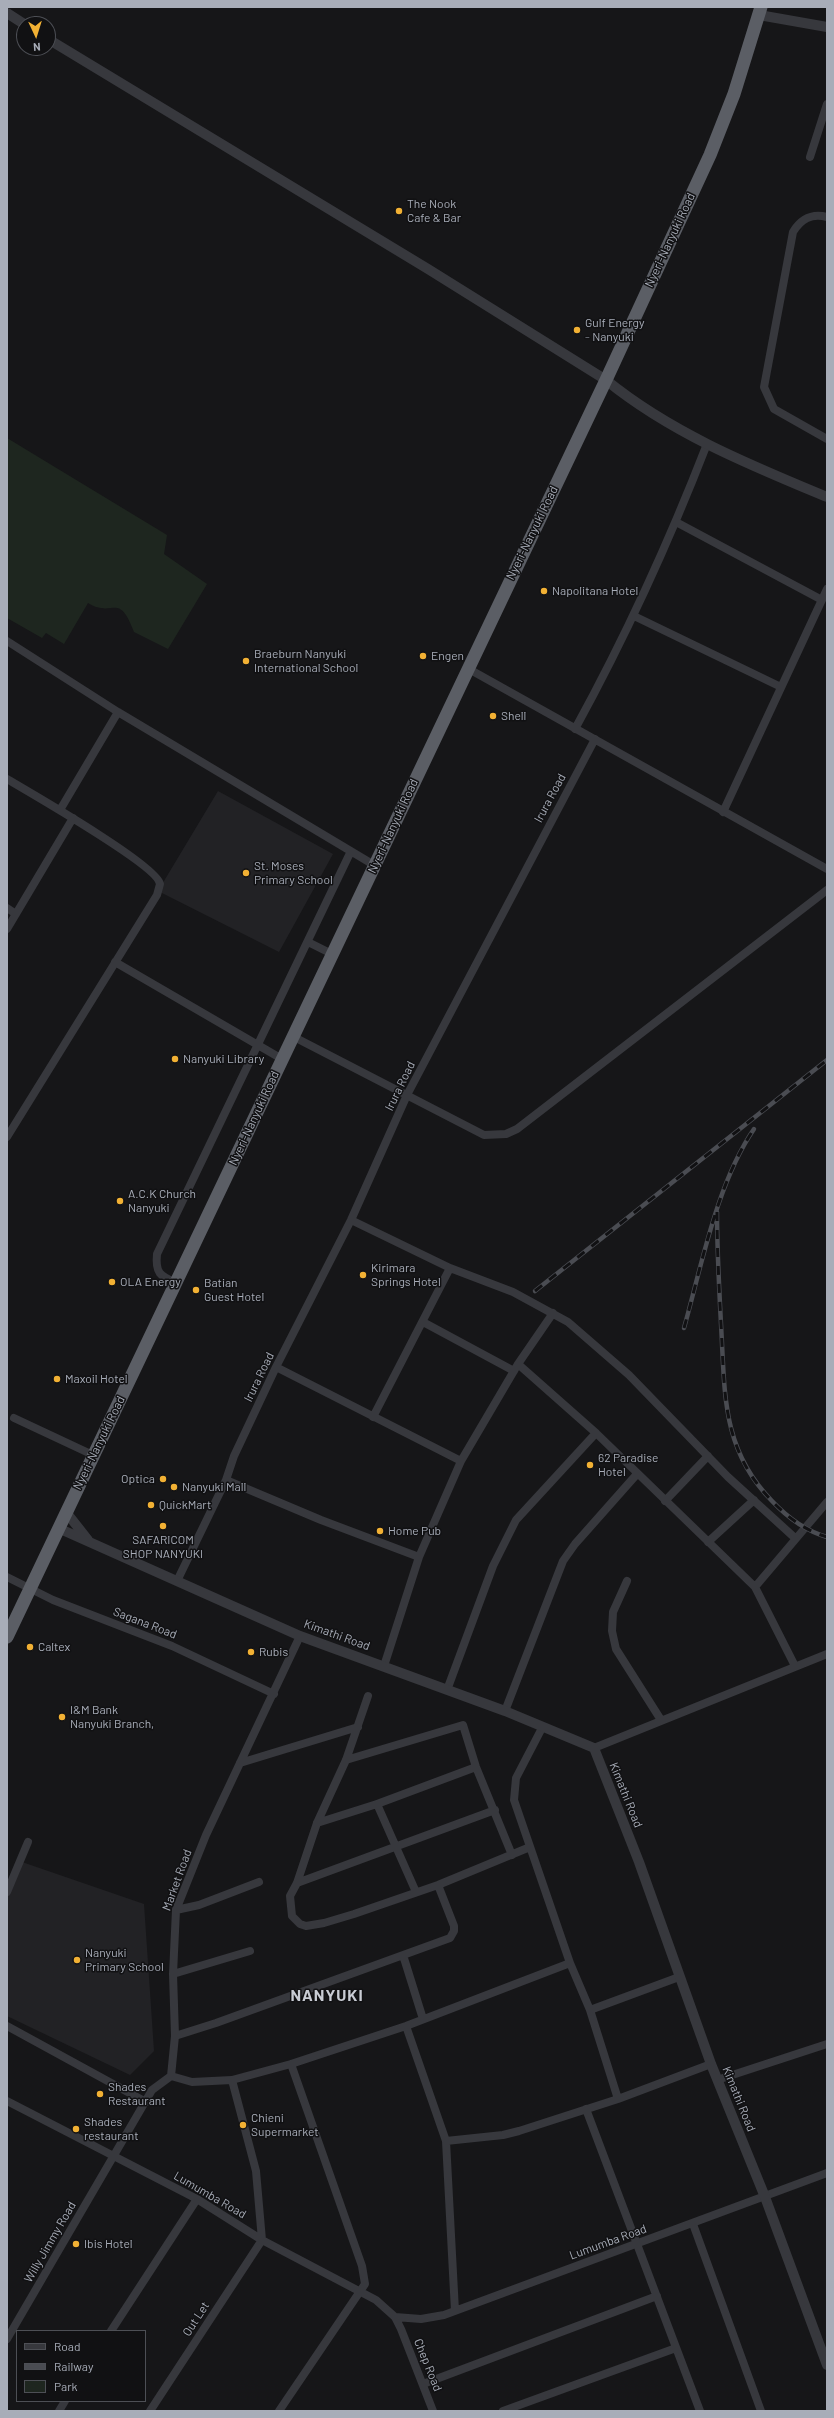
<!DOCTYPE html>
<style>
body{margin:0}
#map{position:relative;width:834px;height:2418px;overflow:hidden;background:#161618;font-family:Barlow,sans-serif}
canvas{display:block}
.frame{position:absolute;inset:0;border:8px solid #a8adb8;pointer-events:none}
.legend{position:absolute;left:16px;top:2330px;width:130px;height:72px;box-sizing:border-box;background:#111113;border:1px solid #4d4f55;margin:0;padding:5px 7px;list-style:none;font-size:12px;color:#a8adb8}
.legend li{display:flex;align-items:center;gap:8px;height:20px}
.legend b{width:20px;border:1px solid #4d4f55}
.north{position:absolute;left:16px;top:16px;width:40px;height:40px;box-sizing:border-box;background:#111113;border:1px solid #4d4f55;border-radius:50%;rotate:176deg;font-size:11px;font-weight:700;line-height:16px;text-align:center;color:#a8adb8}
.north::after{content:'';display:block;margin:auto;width:14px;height:18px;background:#f2b134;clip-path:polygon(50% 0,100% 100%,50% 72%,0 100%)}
</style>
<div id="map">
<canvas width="834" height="2418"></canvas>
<div class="frame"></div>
<ul class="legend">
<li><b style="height:5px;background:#37383d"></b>Road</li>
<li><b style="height:5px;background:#4a4c52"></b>Railway</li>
<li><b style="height:11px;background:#1e261f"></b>Park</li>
</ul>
<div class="north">N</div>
</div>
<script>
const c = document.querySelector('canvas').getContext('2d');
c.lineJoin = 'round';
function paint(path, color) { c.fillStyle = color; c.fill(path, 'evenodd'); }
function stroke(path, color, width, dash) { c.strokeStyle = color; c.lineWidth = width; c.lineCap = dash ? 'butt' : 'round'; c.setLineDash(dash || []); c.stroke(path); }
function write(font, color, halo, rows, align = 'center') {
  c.font = font + ' Barlow,sans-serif'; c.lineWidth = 3; c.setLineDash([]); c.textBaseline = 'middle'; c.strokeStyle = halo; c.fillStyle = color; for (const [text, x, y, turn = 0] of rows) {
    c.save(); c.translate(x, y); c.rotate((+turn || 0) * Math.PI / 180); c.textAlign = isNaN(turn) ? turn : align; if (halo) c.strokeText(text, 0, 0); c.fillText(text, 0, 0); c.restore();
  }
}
paint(new Path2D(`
 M 218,791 L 333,854 L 279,952 L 158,891 Z
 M 22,1862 L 144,1904 L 154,2051 L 130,2075 L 7,2016 L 7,1898 Z`), '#222225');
paint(new Path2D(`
 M 7,438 L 167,535 L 164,554 L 207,584 L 168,649 L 134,632 C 118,590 114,619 88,603 L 64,644 L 46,633 L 42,638 L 7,618 Z`), '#1e261f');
stroke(new Path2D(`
 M 810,157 L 827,104
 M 827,217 C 811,213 801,219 793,232 L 764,387 L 774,409 L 827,439
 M 676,522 L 822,600
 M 634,616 L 781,687
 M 7,641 L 118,712 L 374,865
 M 467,668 L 827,869
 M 575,729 C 626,636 669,542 707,444
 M 7,779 C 29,792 158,866 160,884 L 157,895 L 7,1137
 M 60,810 L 118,712
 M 723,812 L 827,589
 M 7,908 L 16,914
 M 7,929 L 73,818
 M 308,942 L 332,954
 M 115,962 L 282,1059
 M 294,1037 L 484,1135 L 506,1134 L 517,1129 L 827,890
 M 351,1220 L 450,1268 L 373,1417
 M 450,1268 L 513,1292 L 568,1322 L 629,1375 L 728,1477 L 795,1538
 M 176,1283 C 160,1276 155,1273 157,1254 L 351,851
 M 423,1322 L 514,1371
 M 518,1364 L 596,1433 L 755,1587 L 795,1666
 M 276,1367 L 461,1461
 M 14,1418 L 93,1455
 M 226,1480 L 321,1520 L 419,1557
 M 665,1501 L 708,1456
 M 708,1542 L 754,1500
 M 7,1577 L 53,1600 L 172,1646 L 274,1694
 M 177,1581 L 226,1480 L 234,1456 L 276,1367 L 351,1220 L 407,1095 L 595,739
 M 627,1581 L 613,1612 L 612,1631 L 616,1649 L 661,1720
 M 755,1587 L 827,1502
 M 384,1666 L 419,1557 L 461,1461 L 518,1364 L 553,1313
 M 447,1690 L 493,1566 L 516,1520 L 596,1433
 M 368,1696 L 346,1760 L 317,1823 L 297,1883 L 290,1896 L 292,1916 L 300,1924 L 306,1926 L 324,1923 L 354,1914 L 438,1885 L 530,1847
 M 505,1711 L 563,1561 L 575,1544 L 637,1474
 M 542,1728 L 516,1778 L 514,1800 L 570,1963 L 590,2010 L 618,2099
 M 594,1748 L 827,1654
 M 346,1760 L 463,1725 L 476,1767 L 512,1855
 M 240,1763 L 358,1727
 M 377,1804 L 416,1892
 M 317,1823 L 377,1804 L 476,1767
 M 297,1883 L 495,1810
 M 7,1892 L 28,1842
 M 176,1910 L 199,1905 L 259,1882
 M 403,1955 L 423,2019
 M 173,1974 L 250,1951
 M 590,2010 L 679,1977
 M 7,2026 L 146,2102
 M 406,2026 L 446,2141 L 455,2311
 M 175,2036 L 216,2023 L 450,1938 L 454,1931 L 454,1926 L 438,1885
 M 171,2076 L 192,2082 L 232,2080 L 291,2064 L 406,2026 L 570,1963
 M 717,2080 L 827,2044
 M 7,2101 L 197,2199 L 262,2240 L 376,2300 L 395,2317 L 401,2329 L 433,2411
 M 586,2109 L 700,2411
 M 446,2141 L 503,2135 L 519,2131 L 618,2099 L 711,2064
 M 693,2224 L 761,2411
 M 395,2317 L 421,2319 L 444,2315 L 827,2173
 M 111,2331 L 197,2199
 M 7,2339 L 152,2090 L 171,2076 L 175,2036 L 173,1974 L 176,1910 L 206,1835 L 300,1636
 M 423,2384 L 657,2296
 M 59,2411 L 65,2401
 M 150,2411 L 262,2240 L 256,2171 L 232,2080
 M 279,2411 L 365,2284 L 362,2266 L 291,2064
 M 503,2411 L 676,2348`), '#37383d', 8);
stroke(new Path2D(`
 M 7,13 L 24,24
 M 759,15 L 827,27
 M 48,39 L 428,269 L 606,380 C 671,433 750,465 827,497
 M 66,1512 L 88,1540
 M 58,1528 L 300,1636 L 505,1711 L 594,1748 L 639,1862 L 711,2064 L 765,2197 L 827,2365`), '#37383d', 10);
stroke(new Path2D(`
 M 7,1637 L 606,380 L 710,155 L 734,94 L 761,7`), '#5b5e65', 13);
const rail = new Path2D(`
 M 717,1212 C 717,1249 719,1286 721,1324 C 725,1392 721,1449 772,1501 C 787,1517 806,1531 827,1537
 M 535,1291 L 827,1060
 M 684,1328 C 702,1264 717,1183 754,1129`);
stroke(rail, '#4a4c52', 4.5);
stroke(rail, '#111113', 3, [9]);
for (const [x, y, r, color] of [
 [399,211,4,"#f2b134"],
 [577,330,4,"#f2b134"],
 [544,591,4,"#f2b134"],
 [423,656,4,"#f2b134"],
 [246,661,4,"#f2b134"],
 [493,716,4,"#f2b134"],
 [246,873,4,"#f2b134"],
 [175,1059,4,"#f2b134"],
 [120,1201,4,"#f2b134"],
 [363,1275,4,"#f2b134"],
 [112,1282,4,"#f2b134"],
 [196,1290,4,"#f2b134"],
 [57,1379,4,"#f2b134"],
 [590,1465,4,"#f2b134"],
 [163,1479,4,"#f2b134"],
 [174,1487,4,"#f2b134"],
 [151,1505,4,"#f2b134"],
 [163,1526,4,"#f2b134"],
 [380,1531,4,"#f2b134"],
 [30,1647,4,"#f2b134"],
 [251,1652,4,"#f2b134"],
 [62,1717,4,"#f2b134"],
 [77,1960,4,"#f2b134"],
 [100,2094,4,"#f2b134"],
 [243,2125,4,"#f2b134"],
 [76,2129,4,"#f2b134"],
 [76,2244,4,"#f2b134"]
]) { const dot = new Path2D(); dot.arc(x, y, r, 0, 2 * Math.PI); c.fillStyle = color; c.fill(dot); stroke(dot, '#111113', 1.5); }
write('12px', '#a8adb8', '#111113', [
 ["The Nook",407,204],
 ["Cafe & Bar",407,218],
 ["Gulf Energy",585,323],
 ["- Nanyuki",585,337],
 ["Napolitana Hotel",552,591],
 ["Braeburn Nanyuki",254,654],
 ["International School",254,668],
 ["Engen",431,656],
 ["Shell",501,716],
 ["St. Moses",254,866],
 ["Primary School",254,880],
 ["Nanyuki Library",183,1059],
 ["A.C.K Church",128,1194],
 ["Nanyuki",128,1208],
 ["Kirimara",371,1268],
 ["Springs Hotel",371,1282],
 ["OLA Energy",120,1282],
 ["Batian",204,1283],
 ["Guest Hotel",204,1297],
 ["Maxoil Hotel",65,1379],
 ["62 Paradise",598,1458],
 ["Hotel",598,1472],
 ["Optica",155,1479,"right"],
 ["Nanyuki Mall",182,1487],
 ["QuickMart",159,1505],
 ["Home Pub",388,1531],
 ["SAFARICOM",163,1540,"center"],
 ["SHOP NANYUKI",163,1554,"center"],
 ["Caltex",38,1647],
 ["Rubis",259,1652],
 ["I&M Bank",70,1710],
 ["Nanyuki Branch,",70,1724],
 ["Nanyuki",85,1953],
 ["Primary School",85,1967],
 ["Shades",108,2087],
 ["Restaurant",108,2101],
 ["Chieni",251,2118],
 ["Supermarket",251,2132],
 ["Shades",84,2122],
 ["restaurant",84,2136],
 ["Ibis Hotel",84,2244]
], 'left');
write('12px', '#a8adb8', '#111113', [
 ["Nyeri-Nanyuki Road",670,240,-65],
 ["Nyeri-Nanyuki Road",532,533,-64],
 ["Irura Road",550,798,-62],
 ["Nyeri-Nanyuki Road",393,826,-65],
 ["Irura Road",400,1086,-64],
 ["Nyeri-Nanyuki Road",254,1118,-65],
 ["Irura Road",259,1377,-64],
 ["Nyeri-Nanyuki Road",99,1443,-64],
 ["Sagana Road",145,1623,21],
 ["Kimathi Road",337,1635,20],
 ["Kimathi Road",626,1795,68],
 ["Market Road",177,1880,-70],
 ["Kimathi Road",739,2099,68],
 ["Lumumba Road",210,2195,30],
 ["Willy Jimmy Road",50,2242,-60],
 ["Lumumba Road",608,2242,-20],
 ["Out Let",196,2319,-57],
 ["Chep Road",428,2365,68]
]);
c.letterSpacing = '1px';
write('bold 16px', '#c9ccd4', '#111113', [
 ["NANYUKI",327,1996]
]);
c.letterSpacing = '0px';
</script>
